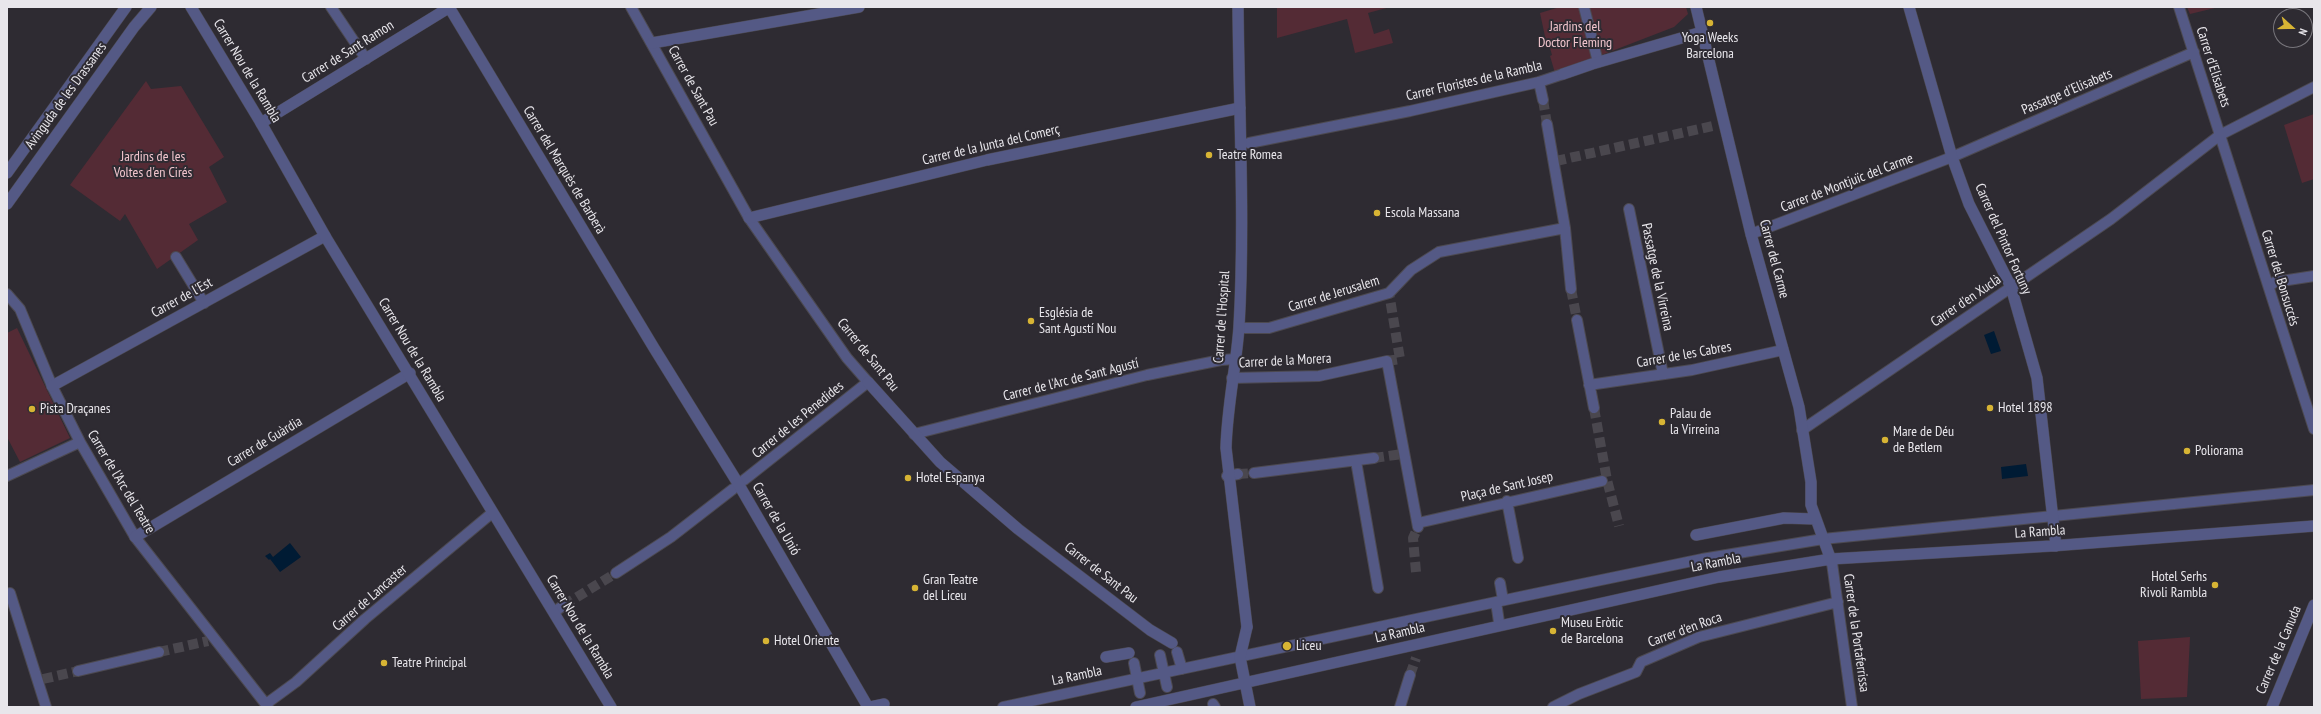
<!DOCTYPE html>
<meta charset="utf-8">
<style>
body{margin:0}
#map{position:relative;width:2321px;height:714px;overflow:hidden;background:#2e2b32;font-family:"PT Sans Narrow",sans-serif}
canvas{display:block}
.frame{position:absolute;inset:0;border:8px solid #e8e6eb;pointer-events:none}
.north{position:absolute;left:2273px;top:8px;width:40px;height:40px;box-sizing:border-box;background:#2e2b32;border:1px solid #78767c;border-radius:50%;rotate:111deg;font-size:11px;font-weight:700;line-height:16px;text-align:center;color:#e8e6eb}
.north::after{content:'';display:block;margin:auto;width:14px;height:18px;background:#d7b434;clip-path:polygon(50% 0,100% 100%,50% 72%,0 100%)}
</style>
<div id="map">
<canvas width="2321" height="714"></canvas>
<div class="frame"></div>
<div class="north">N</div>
</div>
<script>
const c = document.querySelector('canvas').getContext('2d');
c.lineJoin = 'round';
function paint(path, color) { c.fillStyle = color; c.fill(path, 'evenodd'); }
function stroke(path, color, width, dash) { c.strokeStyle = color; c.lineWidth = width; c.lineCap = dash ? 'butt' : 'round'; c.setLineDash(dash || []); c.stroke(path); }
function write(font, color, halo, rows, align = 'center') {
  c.font = font + ' "PT Sans Narrow",sans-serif'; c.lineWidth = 4; c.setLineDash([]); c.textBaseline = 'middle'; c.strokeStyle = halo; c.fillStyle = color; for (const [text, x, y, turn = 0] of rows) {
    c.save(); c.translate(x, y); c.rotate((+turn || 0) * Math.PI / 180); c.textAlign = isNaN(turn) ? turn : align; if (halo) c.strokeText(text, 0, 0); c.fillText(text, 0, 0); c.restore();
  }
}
paint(new Path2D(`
 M 1277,7 L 1390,7 L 1368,13 L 1374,34 L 1389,29 L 1393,43 L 1355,53 L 1347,19 L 1277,38 Z
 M 1560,7 L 1686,7 L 1688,14 L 1674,27 L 1555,73 L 1550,56 L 1552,55 L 1548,41 L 1546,41 L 1540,13 Z
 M 2187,7 L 2219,7 L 2190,14 Z
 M 146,81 L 151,89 L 181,86 L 224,157 L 209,167 L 227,202 L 189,224 L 198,240 L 157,269 L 125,214 L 120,221 L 70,185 Z
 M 2314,114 L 2314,179 L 2302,183 L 2284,125 Z
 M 17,328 L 70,438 L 20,462 L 7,437 L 7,333 Z
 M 2190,637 L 2187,697 L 2141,699 L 2138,641 Z`), '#542b35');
paint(new Path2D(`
 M 1994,331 L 2001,351 L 1991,354 L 1984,335 Z
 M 2026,464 L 2028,476 L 2002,479 L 2001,467 Z
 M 290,543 L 301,557 L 280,572 L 270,559 L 269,560 L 265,556 L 270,553 L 273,557 Z`), '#001b34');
stroke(new Path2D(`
 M 1543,100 L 1547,124
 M 1556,161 L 1717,125
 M 1571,289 L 1577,320
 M 1387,361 L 1400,359 L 1389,293
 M 1594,408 L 1607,480 L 1619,526
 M 1374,458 L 1402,454
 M 1238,474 L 1254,473
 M 1416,572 L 1413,538 L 1418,527
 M 564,605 L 616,573
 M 159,652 L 208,641
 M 1410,675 L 1416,658
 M 43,679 L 78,671`), '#4a474e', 10, [10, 5]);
const pedestrian = new Path2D(`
 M 331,7 L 366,59
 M 631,7 L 749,218 L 847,358 L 868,382 L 744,480
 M 1584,7 L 1598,62
 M 2179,7 L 2314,429
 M 1539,82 L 1543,100
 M 1547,124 L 1565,228 L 1571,289
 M 1249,143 L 1410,111 L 1539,82 L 1563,74
 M 1629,209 L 1663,374
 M 1751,234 L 1952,157 L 2194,52
 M 176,257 L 204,303
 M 2269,286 L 2275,282 L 2314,276
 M 7,294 L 20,309 L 52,386 L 80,442 L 135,537 L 268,707
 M 1577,320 L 1594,408
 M 1239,328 L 1269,328 L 1389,293 L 1411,270 L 1439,252 L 1565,228
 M 1232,378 L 1319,376 L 1387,361 L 1418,527
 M 1589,385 L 1692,370 L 1783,350
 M 1802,430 L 2111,219 L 2220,135 L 2314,87
 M 914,434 L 1147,375 L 1221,360 L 1235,359
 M 1356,461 L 1378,588
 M 1254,473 L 1374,458
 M 7,476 L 80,442
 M 1227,476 L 1238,474
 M 1507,501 L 1518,558
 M 1418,523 L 1602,481
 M 1832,563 L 1852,707
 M 616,573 L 671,537 L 733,489
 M 1500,583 L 1503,600
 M 10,593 L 46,707
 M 1496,602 L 1499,622
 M 554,612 L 564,605
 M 1177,652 L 1182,669
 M 1160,655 L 1167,687
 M 1134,663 L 1140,693
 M 78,671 L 159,652
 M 266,704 L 296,682 L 365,619 L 492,513
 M 1213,704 L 1215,707
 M 1003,707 L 1524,596 L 1702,559 L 1823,539 L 2314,490
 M 1400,707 L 1410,675
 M 1553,707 L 1579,694 L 1636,672 L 1641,662 L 1699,637 L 1838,602`);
const minor = new Path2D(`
 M 449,7 L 654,348 L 739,485 L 868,707
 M 1696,7 L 1751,234 L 1799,407 L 1811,482 L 1811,505 L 1832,563
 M 1909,7 L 1952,157 L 1969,204 L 2011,287 L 2037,378 L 2056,546
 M 652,43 L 859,7
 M 1563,74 L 1592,64 L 1702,32
 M 261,123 L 450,7
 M 749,218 L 987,160 L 1240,108
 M 868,382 L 940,462 L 1018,529 L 1150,630 L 1172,643
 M 52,386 L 325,236
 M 1696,535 L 1784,518 L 1815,519
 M 135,537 L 410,373
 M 1247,627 L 1240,657 L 1250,707
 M 1106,657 L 1129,653
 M 870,707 L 884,704
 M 1136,707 L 1719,577 L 1831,559 L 2051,546 L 2314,526
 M 2272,707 L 2314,605`);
const tertiary = new Path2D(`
 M 191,7 L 261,123 L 325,236 L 611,707
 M 1238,7 C 1239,114 1245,221 1239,327 C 1236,368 1227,407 1226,448 L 1247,627
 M 7,173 L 126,7
 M 7,204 L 134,27 L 151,7`);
stroke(pedestrian, '#4c4950', 12);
stroke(minor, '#4c4950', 12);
stroke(tertiary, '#4c4950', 12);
stroke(pedestrian, '#545985', 10);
stroke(minor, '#545985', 11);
stroke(tertiary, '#545985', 11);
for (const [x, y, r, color] of [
 [1710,23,4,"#d7b434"],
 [1209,155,4,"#d7b434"],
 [1377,213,4,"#d7b434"],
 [1031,321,4,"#d7b434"],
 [1990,408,4,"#d7b434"],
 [32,409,4,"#d7b434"],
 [1662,422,4,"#d7b434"],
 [1885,440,4,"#d7b434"],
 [2187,451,4,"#d7b434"],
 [908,478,4,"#d7b434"],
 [2215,585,4,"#d7b434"],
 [915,588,4,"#d7b434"],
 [1553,631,4,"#d7b434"],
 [766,641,4,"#d7b434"],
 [1287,646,5,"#d7b434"],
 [384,663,4,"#d7b434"]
]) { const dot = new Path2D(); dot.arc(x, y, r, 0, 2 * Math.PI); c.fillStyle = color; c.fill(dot); stroke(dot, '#2e2b32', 1.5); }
write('14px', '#f1c5cd', '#2e2b32', [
 ["Jardins del",1575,27],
 ["Doctor Fleming",1575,43],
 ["Jardins de les",153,157],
 ["Voltes d'en Cirés",153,173]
]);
write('14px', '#e8e6eb', '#2e2b32', [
 ["Yoga Weeks",1710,38,"center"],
 ["Barcelona",1710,54,"center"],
 ["Teatre Romea",1217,155],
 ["Escola Massana",1385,213],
 ["Església de",1039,313],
 ["Sant Agustí Nou",1039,329],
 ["Hotel 1898",1998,408],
 ["Pista Draçanes",40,409],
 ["Palau de",1670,414],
 ["la Virreina",1670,430],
 ["Mare de Déu",1893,432],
 ["de Betlem",1893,448],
 ["Poliorama",2195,451],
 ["Hotel Espanya",916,478],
 ["Hotel Serhs",2207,577,"right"],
 ["Rivoli Rambla",2207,593,"right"],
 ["Gran Teatre",923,580],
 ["del Liceu",923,596],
 ["Museu Eròtic",1561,623],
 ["de Barcelona",1561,639],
 ["Hotel Oriente",774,641],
 ["Liceu",1296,646],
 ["Teatre Principal",392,663]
], 'left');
write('14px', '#e8e6eb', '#2e2b32', [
 ["Carrer de Sant Ramon",348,52,-32],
 ["Carrer d'Elisabets",2213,67,72],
 ["Carrer Nou de la Rambla",247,71,59],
 ["Carrer Floristes de la Rambla",1474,81,-13],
 ["Carrer de Sant Pau",693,86,61],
 ["Passatge d'Elisabets",2067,92,-23],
 ["Avinguda de les Drassanes",66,96,-54],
 ["Carrer de la Junta del Comerç",991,145,-13],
 ["Carrer del Marquès de Barberà",564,170,59],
 ["Carrer de Montjuïc del Carme",1847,183,-21],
 ["Carrer del Pintor Fortuny",2003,239,66],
 ["Carrer del Carme",1774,259,75],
 ["Passatge de la Virreina",1657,277,78],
 ["Carrer del Bonsuccés",2280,278,73],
 ["Carrer de Jerusalem",1334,294,-17],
 ["Carrer de l'Est",182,298,-29],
 ["Carrer d'en Xuclà",1966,301,-34],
 ["Carrer de l'Hospital",1222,317,-86],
 ["Carrer Nou de la Rambla",412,350,59],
 ["Carrer de Sant Pau",868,355,51],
 ["Carrer de les Cabres",1684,355,-10],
 ["Carrer de la Morera",1285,361,-3],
 ["Carrer de l'Arc de Sant Agustí",1071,380,-14],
 ["Carrer de les Penedides",798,420,-39],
 ["Carrer de Guàrdia",265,442,-31],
 ["Carrer de l'Arc del Teatre",121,482,59],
 ["Plaça de Sant Josep",1507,487,-13],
 ["Carrer de la Unió",776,519,60],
 ["La Rambla",2040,532,-4],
 ["La Rambla",1716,563,-11],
 ["Carrer de Sant Pau",1101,573,38],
 ["Carrer de Lancaster",370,598,-41],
 ["Carrer Nou de la Rambla",580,627,59],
 ["Carrer d'en Roca",1685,630,-20],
 ["La Rambla",1400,633,-13],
 ["Carrer de la Portaferrissa",1856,633,82],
 ["Carrer de la Canuda",2279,650,-67],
 ["La Rambla",1077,676,-12]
]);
</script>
